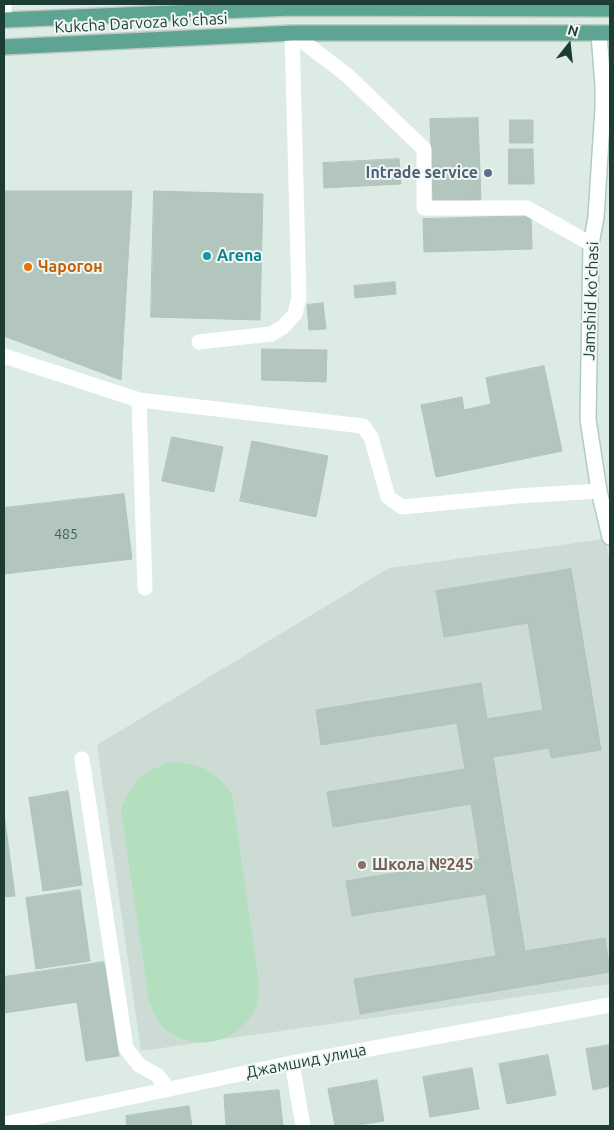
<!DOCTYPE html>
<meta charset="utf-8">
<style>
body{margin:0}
#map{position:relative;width:614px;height:1130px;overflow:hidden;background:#ddebe5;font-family:Ubuntu,sans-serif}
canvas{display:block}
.frame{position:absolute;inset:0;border:5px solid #1d3c33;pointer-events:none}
.north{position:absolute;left:544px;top:20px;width:50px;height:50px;-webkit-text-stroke:4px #eef7f3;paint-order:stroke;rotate:16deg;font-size:14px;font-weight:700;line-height:20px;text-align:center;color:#1d3c33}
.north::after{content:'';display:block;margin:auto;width:18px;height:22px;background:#1d3c33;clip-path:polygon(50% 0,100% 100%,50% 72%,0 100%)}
</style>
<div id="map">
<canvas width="614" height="1130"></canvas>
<div class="frame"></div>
<div class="north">N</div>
</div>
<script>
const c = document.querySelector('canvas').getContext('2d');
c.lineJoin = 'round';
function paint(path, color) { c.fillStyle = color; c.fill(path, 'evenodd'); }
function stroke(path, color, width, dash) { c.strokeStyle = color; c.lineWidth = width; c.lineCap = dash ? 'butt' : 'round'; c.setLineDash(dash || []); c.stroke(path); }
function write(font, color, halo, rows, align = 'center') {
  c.font = font + ' Ubuntu,sans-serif'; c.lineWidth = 4; c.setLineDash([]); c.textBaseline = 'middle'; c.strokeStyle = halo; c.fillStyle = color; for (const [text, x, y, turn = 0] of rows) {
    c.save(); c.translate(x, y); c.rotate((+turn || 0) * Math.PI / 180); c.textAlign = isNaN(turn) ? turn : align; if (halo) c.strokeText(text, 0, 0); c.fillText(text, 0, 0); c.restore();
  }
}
paint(new Path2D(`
 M 605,539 L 610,562 L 610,984 L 141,1051 L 97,745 L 389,568 Z`), '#ccdbd4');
paint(new Path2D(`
 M 171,762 C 200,763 214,770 232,794 L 259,984 C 258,990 258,997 257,1003 C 245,1040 200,1054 169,1032 C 158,1024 153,1012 149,1000 L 121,810 C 131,782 142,772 171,762 Z`), '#b4dfbf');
const building = new Path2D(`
 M 478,118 L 481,200 L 433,202 L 430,119 Z
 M 510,120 L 533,120 L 533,143 L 510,143 Z
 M 509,149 L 533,149 L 534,184 L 509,184 Z
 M 399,159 L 401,184 L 324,188 L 323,163 Z
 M 4,191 L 132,191 L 121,380 L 4,336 Z
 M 154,191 L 263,194 L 260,320 L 151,317 Z
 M 531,216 L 532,249 L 424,252 L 423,219 Z
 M 395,282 L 396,294 L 355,298 L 354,286 Z
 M 323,303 L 326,329 L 309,330 L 307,305 Z
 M 262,349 L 327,350 L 326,382 L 262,380 Z
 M 544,366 L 562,451 L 436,477 L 421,405 L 462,397 L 464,410 L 491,404 L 486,378 Z
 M 172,437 L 223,447 L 214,492 L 162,481 Z
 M 252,441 L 328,456 L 316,517 L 240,501 Z
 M 124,494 L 132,559 L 4,574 L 4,508 Z
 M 571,569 L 601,750 L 551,758 L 549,748 L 493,757 L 525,951 L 605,938 L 610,972 L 360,1014 L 354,979 L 496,956 L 486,894 L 352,916 L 346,881 L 480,859 L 471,804 L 333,827 L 327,792 L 465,769 L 457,723 L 321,745 L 316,710 L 481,683 L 487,719 L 543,710 L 528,623 L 444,637 L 436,591 Z
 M 68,791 L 82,885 L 43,891 L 29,798 Z
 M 4,813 L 15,896 L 4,897 Z
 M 80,890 L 90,961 L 36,969 L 26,898 Z
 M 104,962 L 119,1056 L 86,1061 L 77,1002 L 4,1013 L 4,977 Z
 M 610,1045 L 610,1086 L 593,1090 L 586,1049 Z
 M 548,1055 L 556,1095 L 507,1104 L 499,1064 Z
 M 472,1068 L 479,1109 L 430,1117 L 423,1077 Z
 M 377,1080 L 384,1121 L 353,1126 L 335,1126 L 328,1089 Z
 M 279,1090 L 283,1126 L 226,1126 L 224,1095 Z
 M 189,1106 L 192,1126 L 127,1126 L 126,1116 Z`);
paint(building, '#b3c6be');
stroke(building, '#afc5bc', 1);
const secondary = new Path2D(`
 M 599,33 L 603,86 L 603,108 L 596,217 L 591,244 L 588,419 L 599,491 L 610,537`);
const primary = new Path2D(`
 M 4,20 L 292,8 L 610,9
 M 4,47 L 292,33 L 610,33`);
stroke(secondary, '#b0ccc1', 18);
stroke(primary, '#c0c8c6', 18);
stroke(new Path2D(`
 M 4,20 L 4,4
 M 292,33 L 348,76 L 424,149 L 424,208 L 527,208 L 591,244
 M 199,342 L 271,334 L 283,327 L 295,314 L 299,297 L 292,33
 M 139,400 L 145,588
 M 82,759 L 126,1048 L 139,1065 L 157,1075 L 168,1089`), '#fff', 15);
stroke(new Path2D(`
 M 4,356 L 139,400 L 363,426 L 371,437 L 388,497 L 402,507 L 518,496 L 599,491
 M 292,1063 L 303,1126
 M 4,1124 L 292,1063 L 610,1005`), '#fff', 15);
stroke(secondary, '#fff', 15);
stroke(primary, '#5da592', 15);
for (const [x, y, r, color] of [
 [488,173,5,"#5c6f8a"],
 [207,256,5,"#0f9aa8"],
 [28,267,5,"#e8710a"],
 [362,865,5,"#8d6e63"]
]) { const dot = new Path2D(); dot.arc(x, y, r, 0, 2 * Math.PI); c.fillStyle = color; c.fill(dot); stroke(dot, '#eef7f3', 2); }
write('14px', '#425e56', null, [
 ["485",66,534]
]);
write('16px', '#1d3c33', '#eef7f3', [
 ["Kukcha Darvoza ko'chasi",141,23,-3],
 ["Jamshid ko'chasi",591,301,-88],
 ["Джамшид улица",306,1061,-11]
]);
write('bold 16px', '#4e5e75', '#eef7f3', [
 ["Intrade service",478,173]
], 'right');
write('bold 16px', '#0d838f', '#eef7f3', [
 ["Arena",217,256]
], 'left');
write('bold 16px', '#c56008', '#eef7f3', [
 ["Чарогон",38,267]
], 'left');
write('bold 16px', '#785e54', '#eef7f3', [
 ["Школа №245",372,865]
], 'left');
</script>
